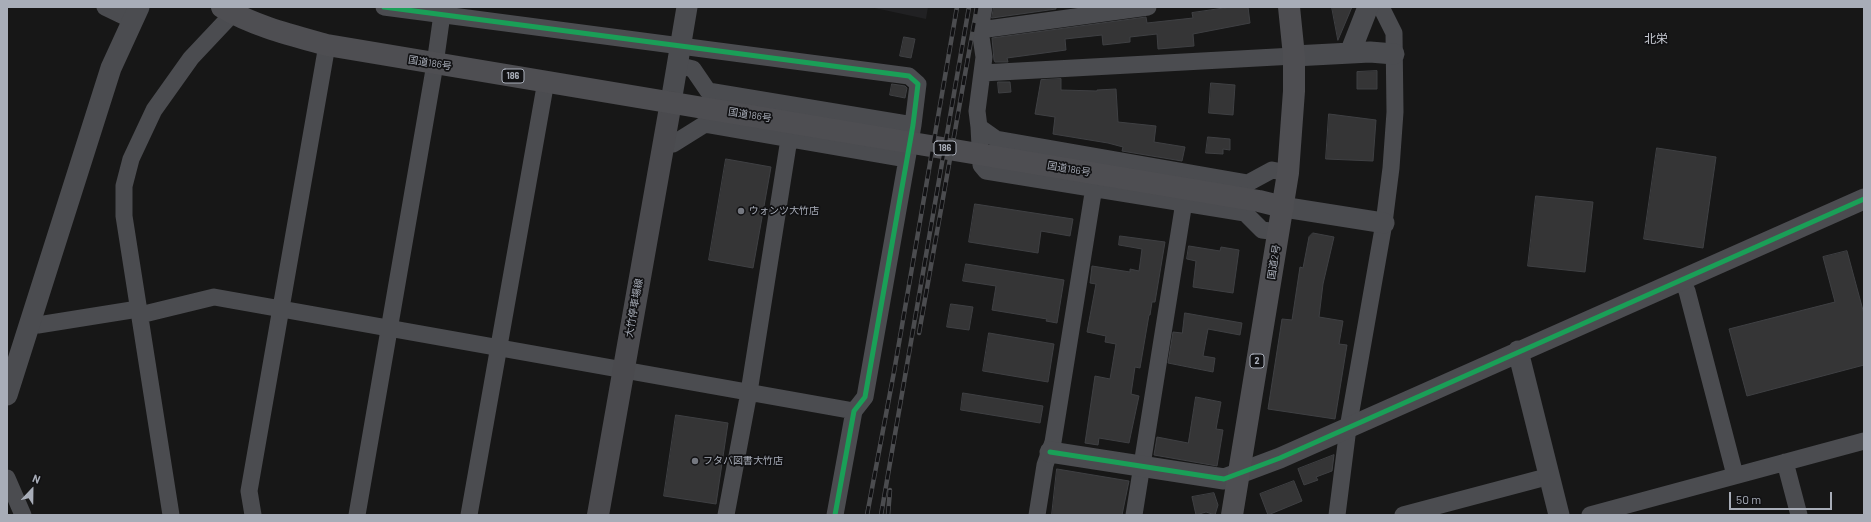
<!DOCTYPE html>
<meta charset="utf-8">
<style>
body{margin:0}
#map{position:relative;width:1871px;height:522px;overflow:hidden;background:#171717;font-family:Barlow,sans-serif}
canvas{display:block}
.frame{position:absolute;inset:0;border:8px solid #a8adb8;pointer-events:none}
.north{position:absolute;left:12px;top:470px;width:40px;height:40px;-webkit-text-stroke:3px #111113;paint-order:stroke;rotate:22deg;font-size:11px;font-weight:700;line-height:16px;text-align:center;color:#a8adb8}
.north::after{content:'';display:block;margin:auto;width:14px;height:18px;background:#a8adb8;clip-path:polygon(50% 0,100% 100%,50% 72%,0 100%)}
.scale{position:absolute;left:1729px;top:492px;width:103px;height:18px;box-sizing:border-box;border:2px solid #a8adb8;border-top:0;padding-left:5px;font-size:12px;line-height:14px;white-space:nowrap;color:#a8adb8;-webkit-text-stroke:3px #111113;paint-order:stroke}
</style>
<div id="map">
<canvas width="1871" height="522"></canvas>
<div class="frame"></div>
<div class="north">N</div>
<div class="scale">50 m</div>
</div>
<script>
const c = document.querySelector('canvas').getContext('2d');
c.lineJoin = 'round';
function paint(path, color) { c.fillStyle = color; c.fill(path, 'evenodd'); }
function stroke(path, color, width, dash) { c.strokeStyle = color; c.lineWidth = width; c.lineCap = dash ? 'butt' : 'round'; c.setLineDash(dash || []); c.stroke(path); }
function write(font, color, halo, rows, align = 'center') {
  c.font = font + ' Barlow,"Noto Sans JP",sans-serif'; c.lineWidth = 3.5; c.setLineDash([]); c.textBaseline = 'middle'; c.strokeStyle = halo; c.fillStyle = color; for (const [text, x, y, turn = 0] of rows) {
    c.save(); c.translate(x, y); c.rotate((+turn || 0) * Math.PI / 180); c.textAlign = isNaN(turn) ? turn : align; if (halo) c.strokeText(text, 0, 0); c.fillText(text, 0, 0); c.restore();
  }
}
paint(new Path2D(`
 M 870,7 L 928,7 L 926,19 Z`), '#212123');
const building = new Path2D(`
 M 994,7 L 1056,7 L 1056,9 L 992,18 Z
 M 1231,7 L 1248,7 L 1250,23 L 1193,34 L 1194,46 L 1158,49 L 1157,34 L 1130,37 L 1130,42 L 1103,45 L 1102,35 L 1065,39 L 1066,50 L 1007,58 L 1008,62 L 995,62 L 994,60 L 992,38 L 1146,17 L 1147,23 L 1193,18 L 1192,13 Z
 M 1332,7 L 1352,7 L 1338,40 Z
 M 904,37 L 915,39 L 911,58 L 900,56 Z
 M 1377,71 L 1377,89 L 1357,89 L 1357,72 Z
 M 1061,79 L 1061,90 L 1097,91 L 1097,90 L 1116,89 L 1118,122 L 1156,126 L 1154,142 L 1185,147 L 1182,161 L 1122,151 L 1123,147 L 1108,143 L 1053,134 L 1055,117 L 1035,114 L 1041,80 Z
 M 998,82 L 1010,82 L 1011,92 L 999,93 Z
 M 1211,83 L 1235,85 L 1233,115 L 1209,113 Z
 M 892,84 L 905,86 L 907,88 L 905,98 L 890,95 Z
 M 1329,114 L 1376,120 L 1373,161 L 1326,159 Z
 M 1208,137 L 1230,139 L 1230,150 L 1223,149 L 1223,154 L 1206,153 Z
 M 1657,148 L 1716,157 L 1703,248 L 1644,239 Z
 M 726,159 L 771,167 L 753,268 L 709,260 Z
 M 1536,196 L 1593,202 L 1585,272 L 1528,266 Z
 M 975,204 L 1073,219 L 1070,236 L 1041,231 L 1038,253 L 969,242 Z
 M 1313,233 L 1334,237 L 1323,284 L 1319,317 L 1343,321 L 1339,344 L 1347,345 L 1335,419 L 1268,409 L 1282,319 L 1292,320 L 1300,267 L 1303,268 L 1309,237 Z
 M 1120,236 L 1165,242 L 1155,302 L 1152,302 L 1150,315 L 1149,315 L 1140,368 L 1135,367 L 1131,394 L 1139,396 L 1129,443 L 1099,438 L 1098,445 L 1085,443 L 1095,376 L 1110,379 L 1116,344 L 1105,342 L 1106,336 L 1087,332 L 1096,284 L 1090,283 L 1092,266 L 1130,272 L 1130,269 L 1139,271 L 1142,249 L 1119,245 Z
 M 1189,246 L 1220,251 L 1221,247 L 1239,250 L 1233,293 L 1193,287 L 1196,261 L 1187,259 Z
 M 1847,251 L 1864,314 L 1864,365 L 1747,396 L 1729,329 L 1835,302 L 1823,257 Z
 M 966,264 L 1064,280 L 1057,323 L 1046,321 L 1047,319 L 992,310 L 996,286 L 963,281 Z
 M 951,304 L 973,307 L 969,330 L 947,327 Z
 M 1185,313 L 1242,323 L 1240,335 L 1208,329 L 1203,356 L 1215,358 L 1213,372 L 1168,363 L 1173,332 L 1182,333 Z
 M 989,333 L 1054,344 L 1048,382 L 983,371 Z
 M 963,393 L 1043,406 L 1040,423 L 961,410 Z
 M 1196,397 L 1221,402 L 1216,429 L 1223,430 L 1217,466 L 1154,455 L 1157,437 L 1188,443 Z
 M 676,415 L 728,423 L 716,504 L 664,496 Z
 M 1334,455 L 1332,471 L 1316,477 L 1318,480 L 1304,485 L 1298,469 Z
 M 1057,469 L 1129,481 L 1122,515 L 1052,515 Z
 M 1294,481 L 1302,501 L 1268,515 L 1260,494 Z
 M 1214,493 L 1218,505 L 1215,515 L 1206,512 L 1196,515 L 1192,497 Z`);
paint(building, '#353536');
stroke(building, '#3f4043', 1);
stroke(new Path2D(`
 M 105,7 L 132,20
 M 384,7 L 909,76 L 918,84 L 913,125 L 865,397 L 854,411 L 835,515
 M 984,7 L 980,30 L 984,57 L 977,111 L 979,127 L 996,139 L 1248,183 L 1272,170 L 1288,173
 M 980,30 L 1148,7
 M 677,65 L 693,69 L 708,91 L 913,125
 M 982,73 L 1294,56
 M 979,127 L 981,165 L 986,171 L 1245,213 L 1262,230 L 1278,232
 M 664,143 L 673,144 L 705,124 L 907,159
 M 1681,280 L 1687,291 L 1735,475
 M 140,315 L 214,297 L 854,411
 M 30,322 L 38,325 L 138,309
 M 1785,462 L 1799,515
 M 7,478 L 23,515
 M 171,515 L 124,216 L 124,186 L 131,159 L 154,110 L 191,58 L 239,7
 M 253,515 L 249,491 L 327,45
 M 357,515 L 435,64 L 443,7
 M 469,515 L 546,81
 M 726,515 L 749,392 L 789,139
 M 1037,515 L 1045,465 L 1053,442 L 1094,187
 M 1134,515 L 1184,202
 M 1337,515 L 1348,428 L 1384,223 L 1391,168 L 1395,112 L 1394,33 L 1381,7
 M 1403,515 L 1550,476
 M 1590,515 L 1864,441`), '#4b4c50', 17);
stroke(new Path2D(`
 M 1350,53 L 1368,7
 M 1294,56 L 1370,52 L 1394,54
 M 671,102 L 687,7
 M 1283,207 L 1384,223
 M 1518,351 L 1559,515
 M 7,395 L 111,68 L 139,7
 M 1050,452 L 1224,479 L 1280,458 L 1864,199`), '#4b4c50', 21);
stroke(new Path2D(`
 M 598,515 L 671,102`), '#4a4a4e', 22);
stroke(new Path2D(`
 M 222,7 C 254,26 291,35 327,45 L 1259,201 L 1283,207
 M 1232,515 L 1288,173 L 1294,91 L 1294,56 L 1289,7`), '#4e4e52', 22);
const rail = new Path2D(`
 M 919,333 L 977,7
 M 867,515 L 894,372 L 957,7
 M 881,515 L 969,7
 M 888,515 L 890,490`);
stroke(rail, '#4b4c4f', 4.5);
stroke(rail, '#111113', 3, [9]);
stroke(new Path2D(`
 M 384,7 L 909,76 L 918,84 L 913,125 L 865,397 L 854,411 L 835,515
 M 1050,452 L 1224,479 L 1280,458 L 1864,199`), '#1a9f57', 5);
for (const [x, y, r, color] of [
 [741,211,4,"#757880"],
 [695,461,4,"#757880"]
]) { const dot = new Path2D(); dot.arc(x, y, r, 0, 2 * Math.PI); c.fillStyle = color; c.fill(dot); stroke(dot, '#111113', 1.5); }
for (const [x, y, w] of [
 [513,76,22],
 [945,148,22],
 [1257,361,14]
]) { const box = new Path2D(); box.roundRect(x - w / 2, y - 7, w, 14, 3); c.fillStyle = '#111113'; c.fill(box); stroke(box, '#a8adb8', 1); }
write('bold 9px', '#a8adb8', null, [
 ["186",513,76],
 ["186",945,148],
 ["2",1257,361]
]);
write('10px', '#a8adb8', '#111113', [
 ["国道186号",430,63,9],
 ["国道186号",750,115,9],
 ["国道186号",1069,169,10],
 ["国道2号",1274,262,-81],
 ["大竹停車場線",634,308,-80]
]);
write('10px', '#a8adb8', '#111113', [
 ["ウォンツ大竹店",749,211],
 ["フタバ図書大竹店",703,461]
], 'left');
write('12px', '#c9ccd4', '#111113', [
 ["北栄",1656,39]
]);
</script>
